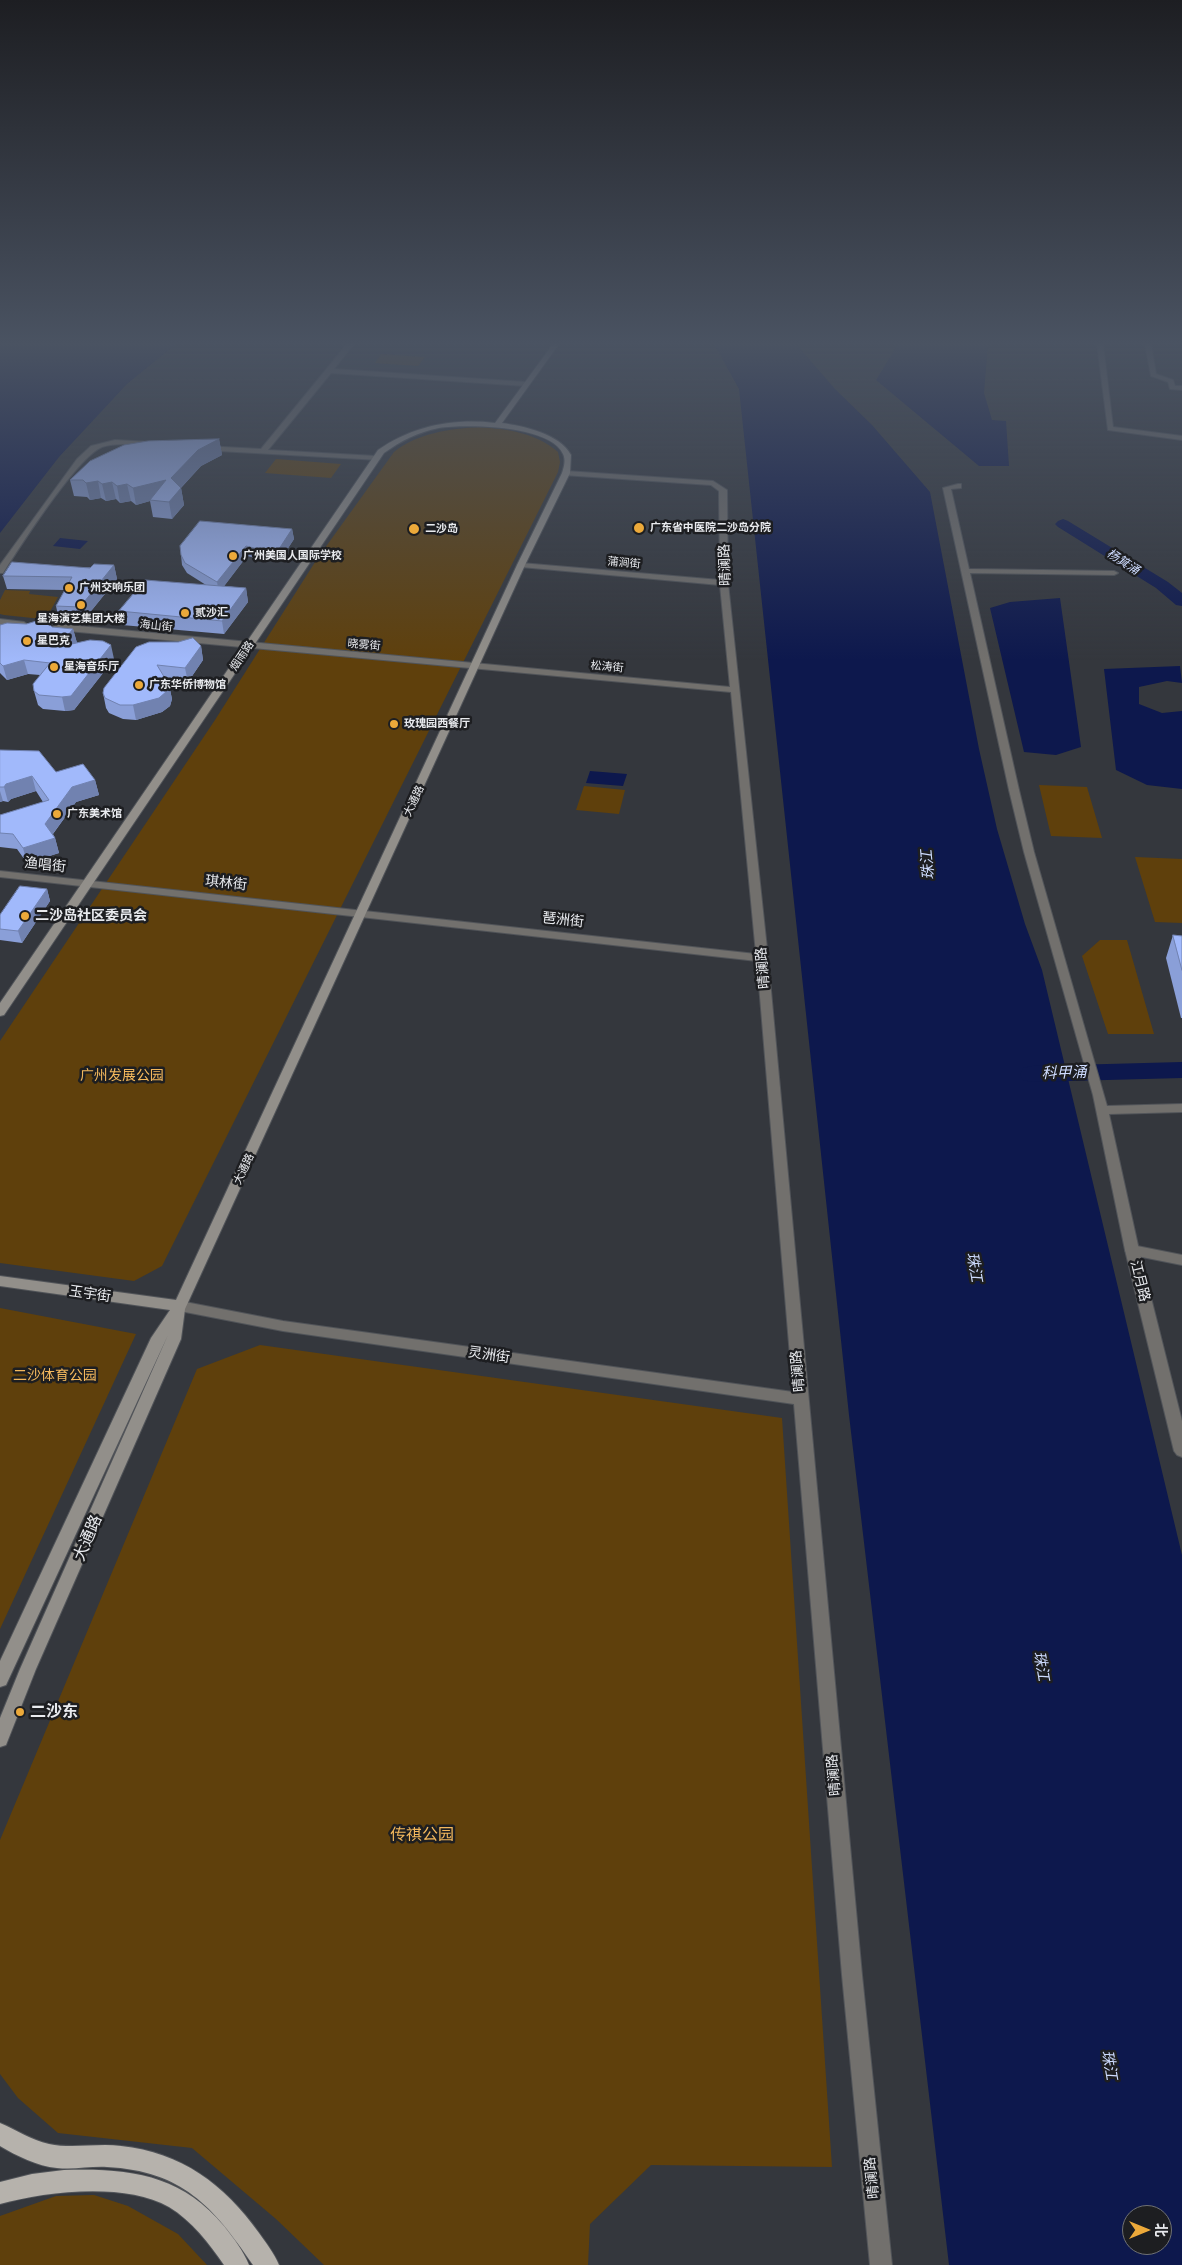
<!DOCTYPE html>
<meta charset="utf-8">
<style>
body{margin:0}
#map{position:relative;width:1182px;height:2265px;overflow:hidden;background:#34373d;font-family:Quicksand,"Noto Sans SC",sans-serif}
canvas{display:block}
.north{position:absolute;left:1122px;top:2205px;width:50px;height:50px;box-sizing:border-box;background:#1d1e21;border:1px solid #6e7073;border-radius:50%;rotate:90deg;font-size:14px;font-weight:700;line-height:20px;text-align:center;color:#e8eaee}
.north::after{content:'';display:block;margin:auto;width:18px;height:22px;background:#eca93a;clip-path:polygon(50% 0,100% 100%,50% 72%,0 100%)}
</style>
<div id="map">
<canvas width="1182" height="2265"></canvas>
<div class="north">北</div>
</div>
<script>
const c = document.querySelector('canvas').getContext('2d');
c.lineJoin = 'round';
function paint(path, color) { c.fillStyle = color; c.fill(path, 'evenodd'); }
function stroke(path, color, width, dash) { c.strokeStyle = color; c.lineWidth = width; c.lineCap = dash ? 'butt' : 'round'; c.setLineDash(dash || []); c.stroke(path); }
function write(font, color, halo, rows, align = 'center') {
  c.font = font + ' Quicksand,"Noto Sans SC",sans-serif'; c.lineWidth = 5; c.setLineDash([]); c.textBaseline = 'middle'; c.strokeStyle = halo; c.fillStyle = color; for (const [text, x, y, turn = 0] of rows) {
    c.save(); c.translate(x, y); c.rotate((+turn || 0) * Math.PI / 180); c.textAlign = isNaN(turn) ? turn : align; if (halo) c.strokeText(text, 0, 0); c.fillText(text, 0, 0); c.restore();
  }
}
paint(new Path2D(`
 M 381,354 L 425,357 L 418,366 L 375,363 Z
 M 479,427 C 508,429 536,433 558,452 L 560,462 L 558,472 L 162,1266 L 134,1281 L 0,1263 L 0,1041 L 215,720 L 317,559 L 394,452 C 418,433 449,429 479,427 Z
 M 276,459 L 341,464 L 331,478 L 265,473 Z
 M 5,590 L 30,591 L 29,594 L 58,597 L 47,617 L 42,619 L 4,615 L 0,614 L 0,600 Z
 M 1039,785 L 1087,787 L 1102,838 L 1051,836 Z
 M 584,786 L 625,790 L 619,814 L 576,810 Z
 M 1135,857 L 1182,859 L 1182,923 L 1155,922 Z
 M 1100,940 L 1127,940 L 1154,1034 L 1108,1034 L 1082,956 Z
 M 0,1308 L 136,1334 L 0,1629 Z
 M 260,1345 L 782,1418 L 832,2167 L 651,2165 L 590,2224 L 588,2265 L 324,2265 L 276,2219 L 192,2148 L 58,2133 L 18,2098 L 0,2074 L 0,1840 L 197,1369 Z
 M 94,2195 L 128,2206 L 178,2234 L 207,2265 L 0,2265 L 0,2216 L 56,2196 Z`), '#5f400c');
paint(new Path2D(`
 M 0,344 L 176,344 L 127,384 L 59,457 L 0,533 Z
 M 714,344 L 796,344 L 835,389 L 872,425 L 930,492 L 979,749 L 997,829 L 1025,924 L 1042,970 L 1182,1555 L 1182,2265 L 949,2265 L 849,1415 L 739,389 ZM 1132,2215 L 1162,2215 L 1162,2245 L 1132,2245 Z
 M 898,344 L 988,344 L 984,393 L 992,420 L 1006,421 L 1009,466 L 979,466 L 876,380 Z
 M 60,538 L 88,541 L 80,549 L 53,546 Z
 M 1060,598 L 1081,747 L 1056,755 L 1024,752 L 990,608 L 1010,602 Z
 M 1180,666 L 1182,683 L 1167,681 L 1139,687 L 1139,704 L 1162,713 L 1182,711 L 1182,789 L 1147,785 L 1116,770 L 1104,669 Z
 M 590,771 L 627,774 L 623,786 L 586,783 Z`), '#0d184d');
paint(new Path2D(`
 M 1063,519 L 1068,521 L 1168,582 L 1182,593 L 1182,606 L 1176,605 L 1156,588 L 1058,527 L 1055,524 L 1058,521 Z
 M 1182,1062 L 1182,1078 L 1032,1082 L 1023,1080 L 1020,1074 L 1023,1068 L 1032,1066 Z`), '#0d184d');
const minor = new Path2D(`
 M 347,344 L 354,344 L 334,369 L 526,382 L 529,384 L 526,386 L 331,373 L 268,450 L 376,456 L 380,458 L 379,460 L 201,450 L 200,448 L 204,446 L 261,449 Z
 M 1097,344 L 1103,344 L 1113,427 L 1182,436 L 1182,440 L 1108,430 Z
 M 1145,344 L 1151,344 L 1156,374 L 1173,380 L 1175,386 L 1182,386 L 1182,390 L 1170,389 L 1168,382 L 1151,376 Z
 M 115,440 L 151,442 L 155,444 L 151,446 C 135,445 117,442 102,447 C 77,457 20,547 3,573 L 0,573 L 0,565 L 77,459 L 91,446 Z
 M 566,471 L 713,481 L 727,490 L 728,583 L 768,958 L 862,1975 L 892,2265 L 870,2265 L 842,1975 L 794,1404 L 283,1331 L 180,1311 L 175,1310 L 173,1306 L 175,1302 L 180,1301 L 283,1321 L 793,1392 L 757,961 L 0,877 L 0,871 L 756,954 L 731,692 L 57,630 L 53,627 L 57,624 L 730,687 L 720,585 L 521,567 L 517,565 L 521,563 L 720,580 L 719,491 L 711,485 L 563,475 L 563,471 Z
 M 958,484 L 961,484 L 961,488 L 951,489 L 969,569 L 1114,571 L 1118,573 L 1114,575 L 970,573 L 1019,790 L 1014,793 L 1009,790 L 943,488 Z
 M 0,619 L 24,622 L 28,625 L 24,628 L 0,625 Z
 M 1132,1245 L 1182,1255 L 1182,1265 L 1127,1254 L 1125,1250 L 1127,1246 Z`);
const tertiary = new Path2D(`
 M 1014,787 L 1019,790 L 1034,852 L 1107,1106 L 1182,1104 L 1182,1112 L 1109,1114 L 1139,1250 L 1182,1421 L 1182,1457 L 1177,1455 L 1174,1451 L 1125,1250 L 1093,1095 L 1024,852 L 1009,790 Z`);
const secondary = new Path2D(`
 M 553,344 L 559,344 L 502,423 C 524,426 560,434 571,455 L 570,473 L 525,565 L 185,1309 L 181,1339 L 36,1669 L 6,1745 L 0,1747 L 0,1718 L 20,1669 L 168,1335 L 6,1685 L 0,1687 L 0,1661 L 151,1338 L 170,1310 L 0,1286 L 0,1276 L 176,1300 L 517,565 L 562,473 C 564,467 566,460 563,454 C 550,425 466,424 439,428 C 418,432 401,441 384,453 L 4,1015 L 0,1016 L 0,1003 L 378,450 C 413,426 453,418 495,423 Z`);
const trunk = new Path2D(`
 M 0,2123 C 17,2130 31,2140 49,2144 C 72,2149 98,2143 121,2146 C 181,2152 225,2185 259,2233 C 266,2243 274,2253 279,2265 L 253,2265 C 213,2206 182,2171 107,2167 C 90,2166 74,2170 57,2168 C 37,2166 17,2156 0,2146 Z
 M 64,2170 C 129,2168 181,2174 224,2226 C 234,2239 243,2250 249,2265 L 224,2265 C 209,2243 192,2221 169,2207 C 126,2182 46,2191 0,2204 L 0,2182 L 32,2174 Z`);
stroke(minor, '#515459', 2);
stroke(tertiary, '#515459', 2);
stroke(secondary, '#515459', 2);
stroke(trunk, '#515459', 2);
paint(minor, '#72706d');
paint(tertiary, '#72706d');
paint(secondary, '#928f8a');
paint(trunk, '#b6b2ac');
paint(new Path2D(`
 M 219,439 L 222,455 L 201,466 L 181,488 L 184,505 L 172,519 L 153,517 L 150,501 L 136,505 L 131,501 L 120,503 L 116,499 L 106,501 L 101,498 L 90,500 L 87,497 L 74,496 L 70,480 Z
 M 292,529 L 294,539 L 281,559 L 260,559 L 247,556 L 224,586 L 246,588 L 248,602 L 224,634 L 122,625 L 119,611 L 206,585 L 187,573 L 182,565 L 181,555 Z
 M 114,565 L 117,579 L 83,621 L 59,620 L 56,606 L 65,590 L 7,589 L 3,576 Z
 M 0,625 L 52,627 L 73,629 L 77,643 L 76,643 L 114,659 L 74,710 L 65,711 L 43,709 L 38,705 L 34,691 L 40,675 L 28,674 L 7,680 L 0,673 Z
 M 201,646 L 203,660 L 188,682 L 166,680 L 169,685 L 172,699 L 170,706 L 162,712 L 136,720 L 123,719 L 109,713 L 106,708 L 103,693 L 104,688 Z
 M 0,750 L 56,772 L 95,780 L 99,795 L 76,802 L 53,834 L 55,838 L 59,853 L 27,863 L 17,849 L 0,847 L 0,815 L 43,802 L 36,791 L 11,799 L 8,802 L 3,801 L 0,802 Z
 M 47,889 L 50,901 L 22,943 L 0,940 L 0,915 Z
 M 1173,935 L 1182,936 L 1182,1018 L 1181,1018 L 1166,958 Z`), '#8a9fd8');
paint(new Path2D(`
 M 219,439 L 222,455 L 201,466 L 174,495 L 171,478 L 198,450 Z
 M 166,480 L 150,500 L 150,501 L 136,505 L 133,488 Z
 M 98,481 L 101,498 L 90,500 L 86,483 Z
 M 112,482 L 116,499 L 106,501 L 102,484 Z
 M 127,484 L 131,501 L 120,503 L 117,486 Z
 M 181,488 L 184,505 L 172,519 L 169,502 Z
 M 292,529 L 294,539 L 281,559 L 279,549 Z
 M 246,546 L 247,556 L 219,593 L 217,582 Z
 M 114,565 L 117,579 L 83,621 L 80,607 Z
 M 246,588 L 248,602 L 224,634 L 222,621 Z
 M 73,629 L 77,643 L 61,661 L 58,647 Z
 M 111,645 L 114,659 L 74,710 L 65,711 L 62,697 Z
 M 201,646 L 203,660 L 188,682 L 185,668 Z
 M 24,660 L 28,674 L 7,680 L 3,666 Z
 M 169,685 L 172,699 L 170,706 L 162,712 L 136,720 L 133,705 Z
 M 32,776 L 36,791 L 11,799 L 8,802 L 4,787 L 6,784 Z
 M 95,780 L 99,795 L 76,802 L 49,839 L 45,824 L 72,787 Z
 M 0,791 L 3,801 L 0,802 Z
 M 55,838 L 59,853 L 27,863 L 23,848 Z
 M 47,889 L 50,901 L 22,943 L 18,931 Z`), '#7182b0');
const building = new Path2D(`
 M 219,439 L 198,450 L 171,478 L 181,488 L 169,502 L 150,500 L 166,480 L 133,488 L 127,484 L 117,486 L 112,482 L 102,484 L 98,481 L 86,483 L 83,480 L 70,480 L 90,461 L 124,445 L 148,441 Z
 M 200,521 L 292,529 L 279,549 L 258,549 L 246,546 L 217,582 L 185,563 L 181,555 L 180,546 Z
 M 12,562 L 90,568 L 94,564 L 114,565 L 80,607 L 56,606 L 72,577 L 3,576 Z
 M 145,580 L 246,588 L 222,621 L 119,611 Z
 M 44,619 L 52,627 L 73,629 L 58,647 L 90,640 L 103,641 L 111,645 L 71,696 L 62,697 L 39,695 L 34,691 L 33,684 L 50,663 L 24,660 L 3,666 L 0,663 L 0,625 L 7,623 L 26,624 Z
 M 193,638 L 201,646 L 185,668 L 157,665 L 169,685 L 167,691 L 159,698 L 133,705 L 120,705 L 105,698 L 103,693 L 104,688 L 136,647 L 149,642 L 178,642 Z
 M 0,750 L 39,751 L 56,772 L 83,764 L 95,780 L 72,787 L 45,824 L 55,838 L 23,848 L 13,834 L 0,833 L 0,815 L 49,800 L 32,776 L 6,784 L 4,787 L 0,787 Z
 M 20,886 L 47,889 L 18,931 L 0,929 L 0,915 Z
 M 1173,935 L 1182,936 L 1182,970 Z`);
paint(building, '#a1b9fb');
stroke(building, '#7182b0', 1);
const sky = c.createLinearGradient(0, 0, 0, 661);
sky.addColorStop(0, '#1d1e22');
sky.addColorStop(0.52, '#4a5362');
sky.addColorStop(1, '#4a536200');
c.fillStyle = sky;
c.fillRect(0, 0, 1182, 661);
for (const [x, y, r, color] of [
 [639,528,6,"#eca93a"],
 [414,529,6,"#eca93a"],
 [233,556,5,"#eca93a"],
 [69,588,5,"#eca93a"],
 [81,605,5,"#eca93a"],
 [185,613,5,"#eca93a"],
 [27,641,5,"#eca93a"],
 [54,667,5,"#eca93a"],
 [139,685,5,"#eca93a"],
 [394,724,5,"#eca93a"],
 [57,814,5,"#eca93a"],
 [25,916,5,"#eca93a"],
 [20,1712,5,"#eca93a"]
]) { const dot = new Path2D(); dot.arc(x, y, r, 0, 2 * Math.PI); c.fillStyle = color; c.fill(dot); stroke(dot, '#1d1e21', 2); }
write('bold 11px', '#e8eaee', '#1d1e21', [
 ["广东省中医院二沙岛分院",650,528],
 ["二沙岛",425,529],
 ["广州美国人国际学校",243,556],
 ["广州交响乐团",79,588],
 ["贰沙汇",195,613],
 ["星海演艺集团大楼",81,619,"center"],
 ["星巴克",37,641],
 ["星海音乐厅",64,667],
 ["广东华侨博物馆",149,685],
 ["玫瑰园西餐厅",404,724],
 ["广东美术馆",67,814]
], 'left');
write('11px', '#e8eaee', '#1d1e21', [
 ["蒲涧街",624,563,5],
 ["海山街",156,626,6],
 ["晓雾街",364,645,5],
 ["烟雨路",242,656,-56],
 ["松涛街",607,667,5],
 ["大通路",414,801,-65],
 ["大通路",244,1169,-65]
]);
write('italic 12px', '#cddbfe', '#1d1e21', [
 ["杨箕涌",1123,562,33]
]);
write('14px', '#e8eaee', '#1d1e21', [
 ["晴澜路",725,565,-92],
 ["渔唱街",45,865,6],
 ["琪林街",226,883,6],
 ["琶洲街",563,920,6],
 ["晴澜路",763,968,-95],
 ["江月路",1140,1281,76],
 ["玉宇街",90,1294,8],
 ["灵洲街",489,1355,8],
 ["晴澜路",798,1371,-95],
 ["晴澜路",834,1775,-95],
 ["晴澜路",872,2178,-96]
]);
write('bold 14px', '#e8eaee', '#1d1e21', [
 ["二沙岛社区委员会",35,916]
], 'left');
write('14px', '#f3b85d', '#1d1e21', [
 ["广州发展公园",122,1076],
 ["二沙体育公园",55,1376]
]);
write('italic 15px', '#cddbfe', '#1d1e21', [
 ["珠江",928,865,-95],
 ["科甲涌",1064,1073,-2],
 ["珠江",974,1267,80],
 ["珠江",1041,1666,80],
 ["珠江",1109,2065,80]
]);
write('16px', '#e8eaee', '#1d1e21', [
 ["大通路",88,1538,-67]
]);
write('bold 16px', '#e8eaee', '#1d1e21', [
 ["二沙东",30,1712]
], 'left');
write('16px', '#f3b85d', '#1d1e21', [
 ["传祺公园",422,1835]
]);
</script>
